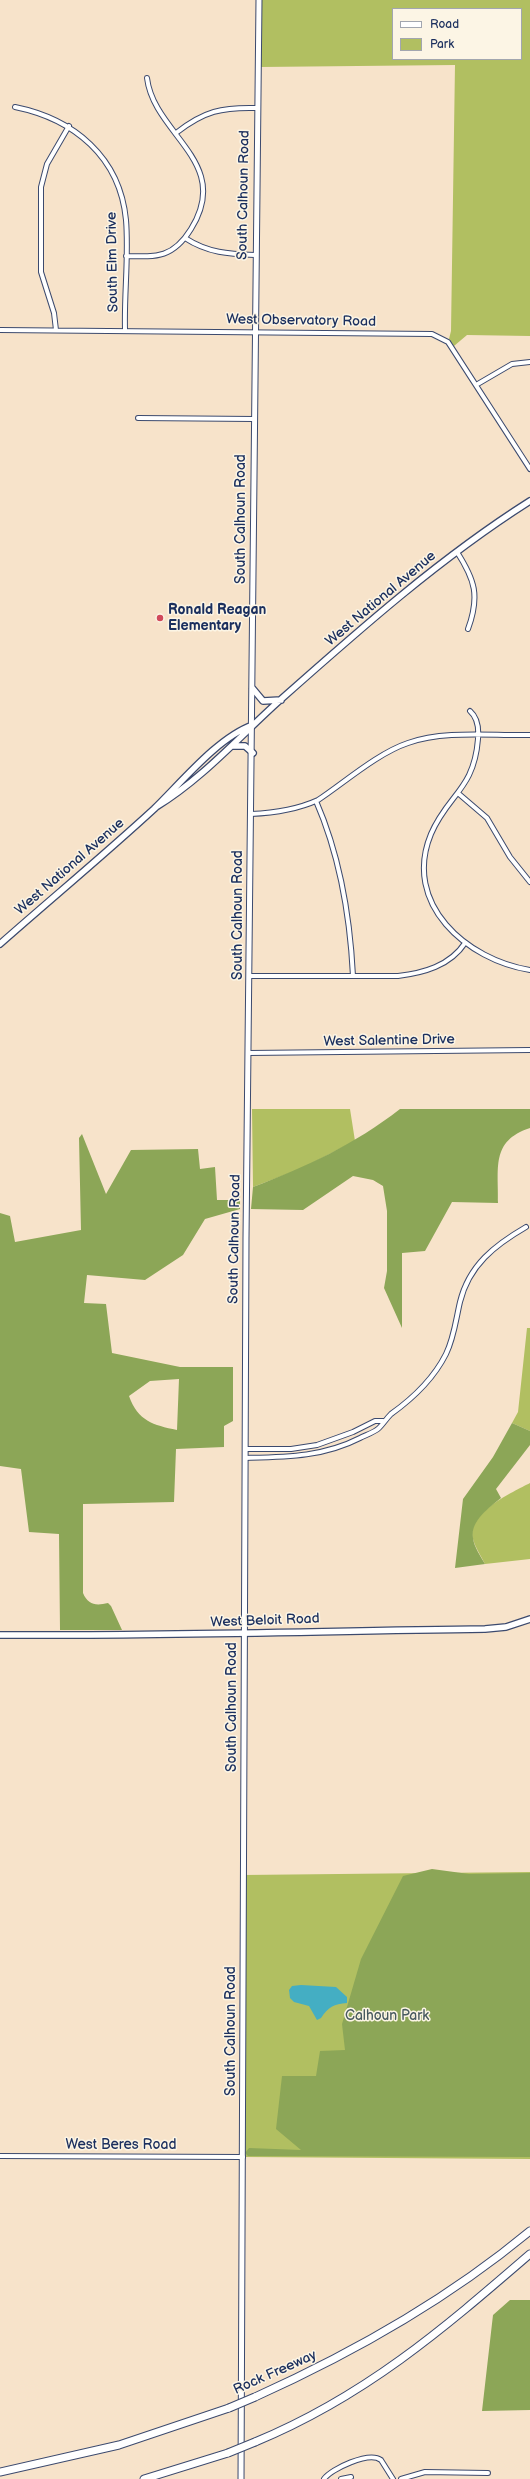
<!DOCTYPE html>
<style>
body{margin:0}
#map{position:relative;width:530px;height:2479px;overflow:hidden;background:#f7e3ca;font-family:"Balsamiq Sans",sans-serif}
canvas{display:block}
.legend{position:absolute;left:392px;top:8px;width:130px;height:52px;box-sizing:border-box;background:#fcf5e5;border:1px solid #a2a6af;margin:0;padding:5px 7px;list-style:none;font-size:12px;color:#1b2f5e}
.legend li{display:flex;align-items:center;gap:8px;height:20px}
.legend b{width:20px;border:1px solid #a2a6af}
</style>
<div id="map">
<canvas width="530" height="2479"></canvas>
<ul class="legend">
<li><b style="height:5px;background:#fff"></b>Road</li>
<li><b style="height:11px;background:#b1bf61"></b>Park</li>
</ul>
</div>
<script>
const c = document.querySelector('canvas').getContext('2d');
c.lineJoin = 'round';
function paint(path, color) { c.fillStyle = color; c.fill(path, 'evenodd'); }
function stroke(path, color, width, dash) { c.strokeStyle = color; c.lineWidth = width; c.lineCap = dash ? 'butt' : 'round'; c.setLineDash(dash || []); c.stroke(path); }
function write(font, color, halo, rows, align = 'center') {
  c.font = font + ' "Balsamiq Sans",sans-serif'; c.lineWidth = 3; c.setLineDash([]); c.textBaseline = 'middle'; c.strokeStyle = halo; c.fillStyle = color; for (const [text, x, y, turn = 0] of rows) {
    c.save(); c.translate(x, y); c.rotate((+turn || 0) * Math.PI / 180); c.textAlign = isNaN(turn) ? turn : align; if (halo) c.strokeText(text, 0, 0); c.fillText(text, 0, 0); c.restore();
  }
}
paint(new Path2D(`
 M 261,0 L 530,0 L 530,336 L 467,335 L 454,346 L 449,339 L 451,331 L 455,65 L 260,67 ZM 393,9 L 521,9 L 521,59 L 393,59 Z
 M 252,1109 L 350,1109 L 355,1141 L 300,1169 L 253,1187 Z
 M 527,1328 L 530,1328 L 530,1431 L 512,1423 L 518,1412 Z
 M 530,1483 L 530,1559 L 485,1564 C 481,1556 475,1547 473,1539 C 466,1513 513,1492 530,1483 Z
 M 530,1872 L 530,2159 L 243,2157 L 243,1875 Z`), '#b1bf61');
paint(new Path2D(`
 M 400,1109 L 530,1109 L 530,1128 C 490,1141 499,1169 498,1203 L 452,1202 L 425,1251 L 402,1253 L 402,1328 L 384,1288 L 387,1271 L 387,1211 L 383,1186 L 373,1180 L 353,1176 L 303,1210 L 251,1209 L 253,1187 C 306,1167 355,1144 400,1109 Z
 M 82,1134 L 106,1194 L 131,1150 L 198,1149 L 200,1169 L 215,1167 L 217,1200 L 231,1200 L 240,1193 L 240,1209 L 205,1219 L 183,1255 L 145,1280 L 87,1275 L 84,1303 L 106,1304 L 112,1353 L 180,1367 L 233,1367 L 233,1421 L 224,1426 L 224,1447 L 176,1449 L 174,1502 L 83,1504 L 83,1593 C 88,1605 96,1606 108,1603 L 111,1606 L 122,1630 L 60,1630 L 59,1534 L 29,1532 L 21,1469 L 0,1466 L 0,1213 L 10,1216 L 15,1242 L 81,1230 L 79,1138 ZM 179,1379 L 177,1430 C 153,1425 138,1421 129,1396 L 150,1381 Z
 M 512,1423 L 530,1431 L 530,1445 L 496,1489 L 501,1498 C 490,1507 470,1521 473,1538 C 474,1547 481,1557 485,1564 L 455,1568 L 463,1499 L 493,1457 Z
 M 432,1869 L 469,1874 L 530,1873 L 530,2157 L 248,2156 L 245,2153 L 249,2148 L 301,2150 L 276,2129 L 282,2076 L 316,2076 L 320,2051 L 345,2050 L 342,2024 L 361,1959 L 403,1876 Z
 M 510,2300 L 530,2300 L 530,2410 L 482,2411 L 493,2315 Z`), '#8ca657');
paint(new Path2D(`
 M 301,1985 L 336,1987 L 347,1997 L 347,2003 C 334,2004 328,2007 321,2018 L 317,2020 L 309,2006 L 294,2002 L 290,1998 L 289,1990 L 292,1986 Z`), '#44aec3');
const minor = new Path2D(`
 M 15,107 C 74,119 120,157 126,220 C 129,256 124,293 125,329
 M 176,133 C 204,111 222,107 257,108
 M 185,238 C 208,253 229,254 255,255
 M 126,256 C 157,257 173,258 191,229 C 233,162 154,135 147,78
 M 0,330 L 432,334 L 448,342 L 530,469
 M 56,330 L 54,313 L 41,272 L 41,187 L 47,164 L 69,126
 M 476,385 L 512,364 L 530,362
 M 138,418 L 254,419
 M 457,552 C 475,580 480,596 468,629
 M 470,711 C 478,718 479,728 478,739 C 474,790 448,794 431,834 C 402,904 467,960 530,970
 M 459,794 L 487,818 L 510,857 L 530,882
 M 316,801 C 340,856 350,916 353,976
 M 251,814 C 275,813 296,810 318,800 C 345,782 378,753 408,743 C 445,730 491,736 530,735
 M 249,976 L 398,976 C 423,973 450,966 465,943
 M 248,1053 L 530,1050
 M 245,1449 L 291,1449 L 317,1445 L 353,1432 L 375,1421 L 383,1421
 M 245,1458 C 286,1457 323,1457 360,1438 C 366,1435 375,1432 379,1428 C 384,1423 386,1419 391,1414 C 412,1399 434,1378 446,1354 C 454,1338 456,1319 460,1302 C 469,1265 495,1245 526,1227
 M 0,2156 L 243,2157
 M 324,2479 C 331,2469 369,2451 381,2460 L 393,2479
 M 341,2479 L 351,2477
 M 401,2479 L 425,2472 L 488,2473`);
const tertiary = new Path2D(`
 M 241,2479 L 246,1237 L 259,0`);
const secondary = new Path2D(`
 M 253,689 L 263,701 L 281,700
 M 233,746 L 245,746 L 253,753
 M 156,807 C 202,779 239,737 279,701 C 359,630 440,558 530,501
 M 0,944 C 51,899 104,855 154,809 C 181,783 218,737 253,725
 M 0,1635 C 162,1636 323,1631 485,1629 L 506,1627 L 530,1619`);
const motorway = new Path2D(`
 M 255,2397 C 353,2353 447,2300 530,2231
 M 255,2442 C 364,2397 442,2330 530,2254
 M 0,2472 L 119,2445 L 229,2408
 M 144,2479 L 228,2453`);
stroke(minor, '#3c4a6e', 6);
stroke(tertiary, '#3c4a6e', 7);
stroke(secondary, '#3c4a6e', 8);
stroke(motorway, '#3c4a6e', 9);
stroke(minor, '#fff', 4);
stroke(tertiary, '#fff', 5);
stroke(secondary, '#fff', 5.5);
stroke(motorway, '#fff', 7);
const motorwayBridge = new Path2D(`
 M 229,2408 L 255,2397
 M 228,2453 L 255,2442`);
stroke(motorwayBridge, '#3c4a6e', 9, []);
stroke(motorwayBridge, '#fff', 7);
for (const [x, y, r, color] of [
 [160,618,4,"#d1495b"]
]) { const dot = new Path2D(); dot.arc(x, y, r, 0, 2 * Math.PI); c.fillStyle = color; c.fill(dot); stroke(dot, '#fcf5e5', 1.5); }
write('14px', '#1b2f5e', '#fcf5e5', [
 ["South Calhoun Road",244,195,-89],
 ["South Elm Drive",113,262,-91],
 ["West Observatory Road",301,321,1],
 ["South Calhoun Road",241,519,-90],
 ["West National Avenue",381,599,-40],
 ["West National Avenue",70,867,-41],
 ["South Calhoun Road",238,915,-90],
 ["West Salentine Drive",389,1041,-1],
 ["South Calhoun Road",235,1239,-89],
 ["West Beloit Road",265,1621,-2],
 ["South Calhoun Road",232,1707,-90],
 ["South Calhoun Road",231,2031,-90],
 ["West Beres Road",121,2145],
 ["Rock Freeway",275,2373,-24]
]);
write('bold 14px', '#1b2f5e', '#fcf5e5', [
 ["Ronald Reagan",168,610],
 ["Elementary",168,626]
], 'left');
write('14px', '#485a5f', '#fcf5e5', [
 ["Calhoun Park",387,2016]
]);
</script>
